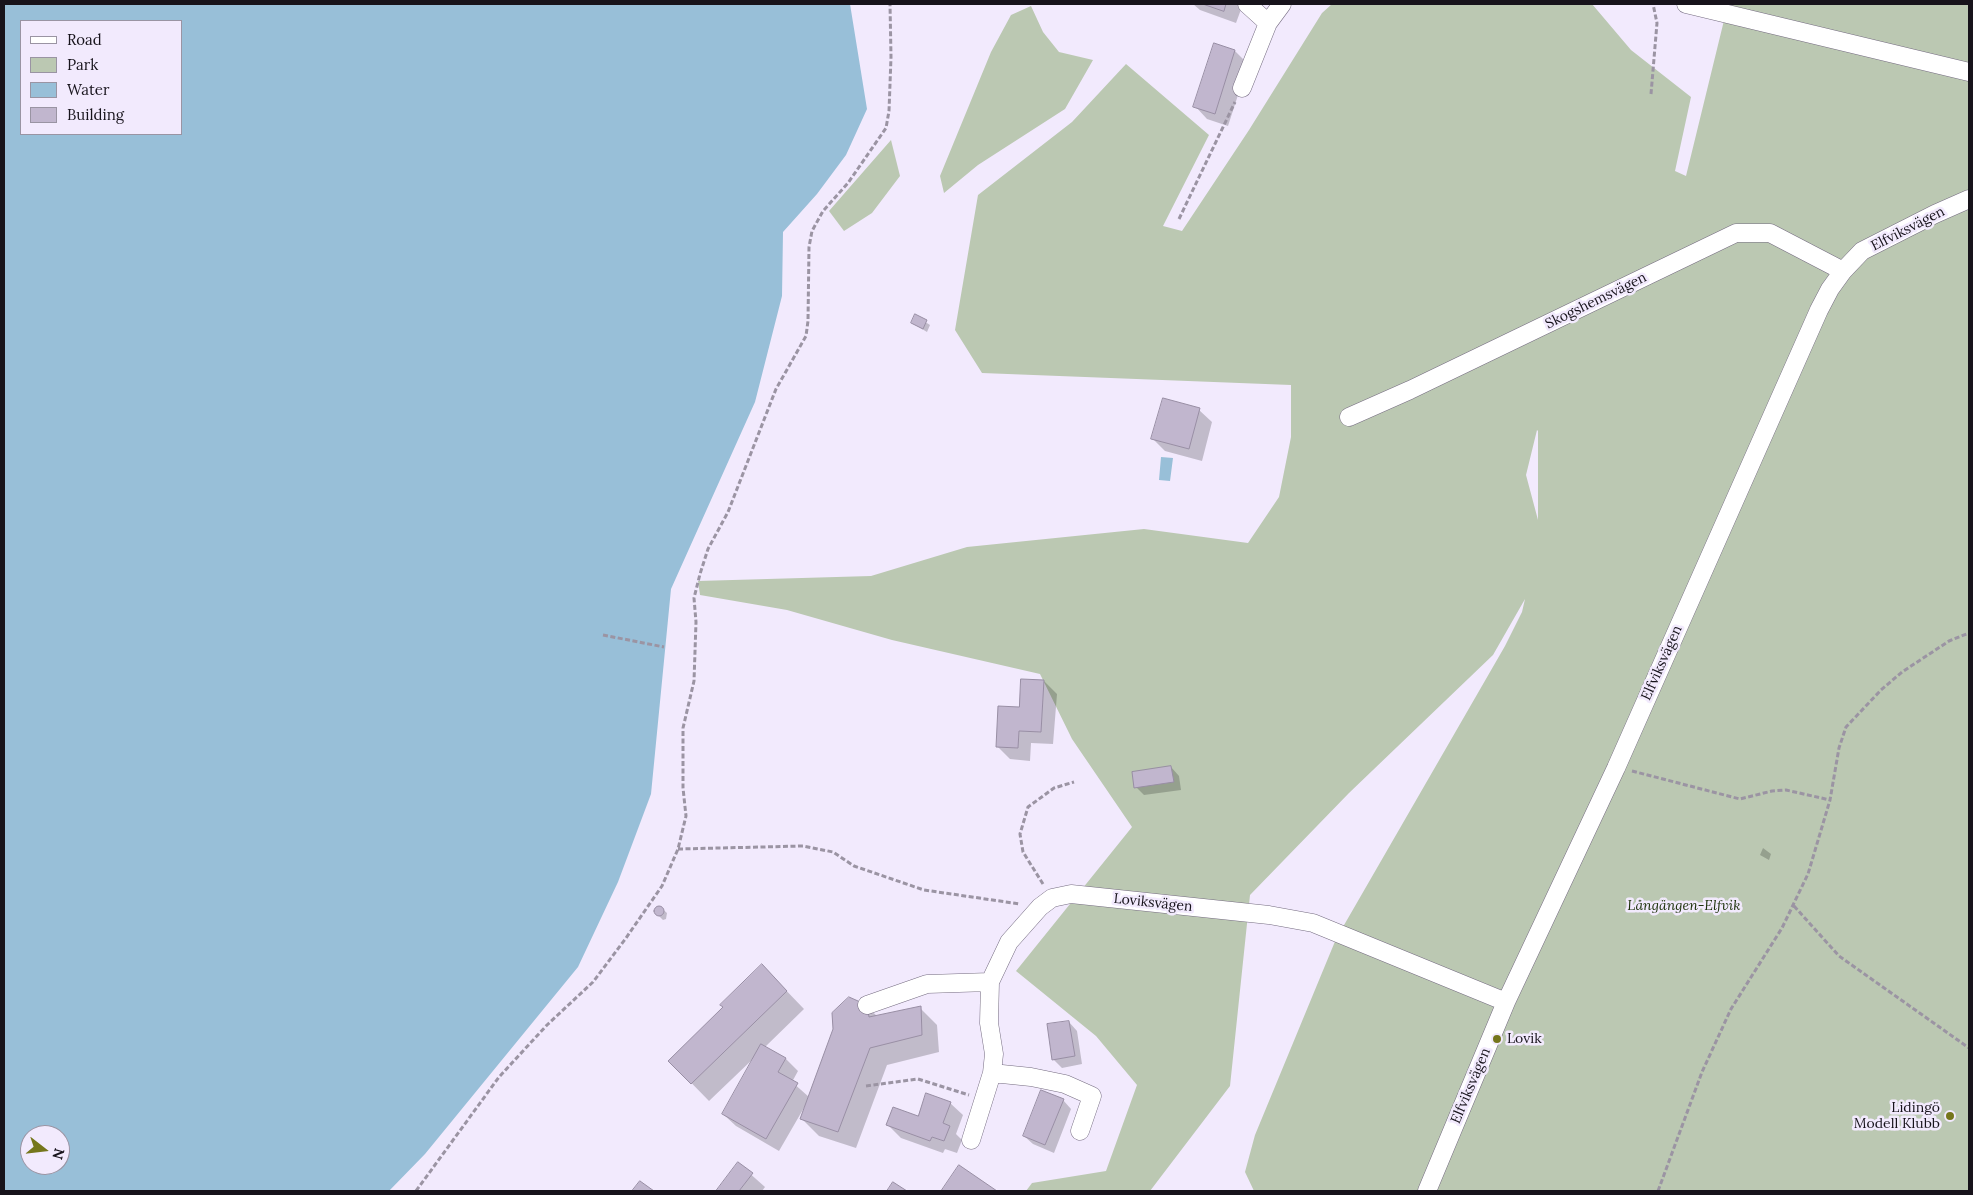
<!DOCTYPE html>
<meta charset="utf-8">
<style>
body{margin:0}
#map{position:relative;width:1973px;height:1195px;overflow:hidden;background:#f2eafd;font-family:Lora,serif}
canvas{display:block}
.frame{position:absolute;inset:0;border:5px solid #17131b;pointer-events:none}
.legend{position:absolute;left:20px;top:20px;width:162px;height:115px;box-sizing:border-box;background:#f2eafd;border:1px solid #9a94a3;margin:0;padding:6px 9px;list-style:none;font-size:15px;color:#17131b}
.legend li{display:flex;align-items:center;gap:10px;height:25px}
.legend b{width:25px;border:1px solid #9a94a3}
.north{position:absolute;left:20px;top:1125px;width:50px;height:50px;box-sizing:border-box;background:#f2eafd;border:1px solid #9a94a3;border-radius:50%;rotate:106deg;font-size:14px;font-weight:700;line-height:20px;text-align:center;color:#17131b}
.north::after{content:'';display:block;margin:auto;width:18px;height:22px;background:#75761c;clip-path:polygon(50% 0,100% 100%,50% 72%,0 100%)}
</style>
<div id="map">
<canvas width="1973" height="1195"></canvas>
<div class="frame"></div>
<ul class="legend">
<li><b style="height:6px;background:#fff"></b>Road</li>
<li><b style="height:14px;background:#bbc8b2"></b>Park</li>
<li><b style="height:14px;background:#98bfd8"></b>Water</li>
<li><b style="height:14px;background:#c1b6ce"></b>Building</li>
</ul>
<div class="north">N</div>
</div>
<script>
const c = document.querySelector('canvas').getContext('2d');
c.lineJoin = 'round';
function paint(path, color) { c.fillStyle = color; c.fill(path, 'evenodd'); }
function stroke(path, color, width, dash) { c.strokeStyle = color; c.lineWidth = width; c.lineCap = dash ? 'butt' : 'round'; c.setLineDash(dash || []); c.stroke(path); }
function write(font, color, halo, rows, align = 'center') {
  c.font = font + ' Lora,serif'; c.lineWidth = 5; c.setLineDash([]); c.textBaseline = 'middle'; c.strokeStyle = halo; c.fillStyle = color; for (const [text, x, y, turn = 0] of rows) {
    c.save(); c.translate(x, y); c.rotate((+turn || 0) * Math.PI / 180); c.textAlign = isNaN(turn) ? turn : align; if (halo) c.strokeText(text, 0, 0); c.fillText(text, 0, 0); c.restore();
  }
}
paint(new Path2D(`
 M 1332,4 L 1592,4 L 1631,50 L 1691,97 L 1675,171 L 1686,176 L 1728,4 L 1969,4 L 1969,1191 L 1254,1191 L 1245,1172 L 1255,1135 L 1336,939 L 1505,646 L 1522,612 L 1525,599 L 1493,655 L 1349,793 L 1250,895 L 1230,1086 L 1150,1191 L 1026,1191 L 1032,1183 L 1106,1171 L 1137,1085 L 1096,1036 L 1016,971 L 1132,827 L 1072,739 L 1040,674 L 892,640 L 787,610 L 700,595 L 698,581 L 871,576 L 967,547 L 1144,529 L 1248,543 L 1279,497 L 1291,437 L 1291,385 L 982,373 L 955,330 L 978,195 L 1072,122 L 1126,64 L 1209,135 L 1163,226 L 1182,231 L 1249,130 L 1322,13 ZM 1537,430 L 1538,431 L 1538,520 L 1526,475 Z
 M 1031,6 L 1043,32 L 1059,52 L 1093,60 L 1065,109 L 978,165 L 944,193 L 940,176 L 991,52 L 1011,15 Z
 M 891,140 L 900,176 L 872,213 L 844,231 L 829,211 Z`), '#bbc8b2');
paint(new Path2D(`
 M 4,4 L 850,4 L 867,109 L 846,155 L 817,194 L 783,232 L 782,296 L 755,402 L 671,589 L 651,794 L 618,882 L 578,967 L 425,1154 L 389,1191 L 4,1191 ZM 21,21 L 181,21 L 181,134 L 21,134 ZM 30,1135 L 60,1135 L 60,1165 L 30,1165 Z
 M 1161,457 L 1173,458 L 1170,481 L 1159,480 Z`), '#98bfd8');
paint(new Path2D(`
 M 1193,4 L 1243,4 L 1236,23 L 1200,10 Z
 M 1215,45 L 1235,51 L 1248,64 L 1228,126 L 1207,119 L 1195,106 Z
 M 916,316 L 930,325 L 927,332 L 912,323 Z
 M 1199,410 L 1212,422 L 1202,461 L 1165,451 L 1153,439 Z
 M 1044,681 L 1057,694 L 1053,744 L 1031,743 L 1030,761 L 1010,759 L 997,746 L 1021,708 Z
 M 1171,767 L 1179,776 L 1181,790 L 1144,795 L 1136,787 Z
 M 1763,848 L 1771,854 L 1769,860 L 1760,855 Z
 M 657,907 L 660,907 L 667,913 L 666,919 L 663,920 L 656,913 Z
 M 779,983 L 804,1009 L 765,1047 L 786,1059 L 798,1071 L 792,1082 L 809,1097 L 866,1006 L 877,1016 L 920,1008 L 937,1025 L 939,1052 L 887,1065 L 856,1148 L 819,1136 L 802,1119 L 806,1106 L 805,1106 L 779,1151 L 736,1126 L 723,1114 L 755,1057 L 709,1101 L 670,1061 Z
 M 1069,1022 L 1077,1031 L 1082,1064 L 1062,1068 L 1053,1059 Z
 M 1063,1100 L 1071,1109 L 1054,1153 L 1033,1144 L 1024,1136 Z
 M 950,1103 L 963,1115 L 956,1134 L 962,1140 L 957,1153 L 945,1149 L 943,1153 L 901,1138 L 888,1125 L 918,1118 Z
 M 738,1163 L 765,1187 L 762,1191 L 717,1191 Z`), '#0003');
const building = new Path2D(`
 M 1203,4 L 1226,4 L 1224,11 Z
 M 1214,43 L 1235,50 L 1215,114 L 1193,107 Z
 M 915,314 L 927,320 L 923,329 L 911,323 Z
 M 1163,398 L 1200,408 L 1189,449 L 1151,439 Z
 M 1021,679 L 1044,680 L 1041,732 L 1019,731 L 1018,748 L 996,747 L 998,706 L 1019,707 Z
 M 1171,766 L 1174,782 L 1134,788 L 1132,772 Z
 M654 911a5 5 0 1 1 10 0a5 5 0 1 1-10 0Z
 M 762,964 L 787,991 L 691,1084 L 668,1061 L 723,1007 L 720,1005 Z
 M 849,997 L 867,1005 L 869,1017 L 921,1006 L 922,1035 L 870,1048 L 838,1132 L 800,1119 L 833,1029 L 832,1013 Z
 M 1069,1021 L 1075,1056 L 1052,1060 L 1047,1024 Z
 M 761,1044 L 786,1058 L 778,1072 L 798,1083 L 766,1139 L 722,1114 Z
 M 1041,1090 L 1064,1099 L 1045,1145 L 1023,1136 Z
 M 926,1093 L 951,1102 L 943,1123 L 950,1126 L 944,1141 L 932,1137 L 930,1141 L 886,1125 L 893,1107 L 918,1116 Z
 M 738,1162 L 753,1173 L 739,1191 L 716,1191 Z
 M 959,1165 L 997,1191 L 944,1191 L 942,1190 Z
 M 640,1181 L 654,1191 L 632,1191 Z
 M 893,1182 L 907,1191 L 887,1191 Z`);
paint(building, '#c1b6ce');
stroke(building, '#988ea4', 1);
const minor = new Path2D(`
 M 1247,4 L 1268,23
 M 1686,4 L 1969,72
 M 1242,88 L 1268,23 L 1282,4
 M 1349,417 L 1410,390 L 1736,233 L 1770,233 L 1843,271
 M 867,1005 L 927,984 L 990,982
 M 992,1073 L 1031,1077 L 1065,1084 L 1092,1096 L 1080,1131
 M 971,1140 L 992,1073 L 994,1054 L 989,1023 L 990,982 L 1009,942 L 1040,907 L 1052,898 L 1071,894 L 1269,915 L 1313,923 L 1506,1002
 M 1427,1191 L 1506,1002 L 1616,768 L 1819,310 L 1830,289 L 1843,271 L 1862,251 L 1935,214 L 1969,199`);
stroke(minor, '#756c81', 19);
stroke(new Path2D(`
 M 1651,94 L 1657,23 L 1653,4
 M 1179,219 L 1235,102
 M 603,635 L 664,647
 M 1632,771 L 1740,799 L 1772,791 L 1786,790 L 1830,800
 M 678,849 L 803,846 L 833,852 L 854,866 L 924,890 L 1020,904
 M 1043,884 L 1023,852 L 1020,834 L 1028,807 L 1054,788 L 1074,782
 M 1794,906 L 1839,956 L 1969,1048
 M 866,1086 L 918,1079 L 969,1095
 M 416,1191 L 499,1077 L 547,1025 L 593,982 L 626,938 L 662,886 L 678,849 L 686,816 L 683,788 L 683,728 L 694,681 L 696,622 L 694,598 L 700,574 L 708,549 L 728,512 L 776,389 L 806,336 L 808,321 L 809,247 L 812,231 L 823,211 L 848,183 L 886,128 L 889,111 L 891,57 L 890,4
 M 1658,1191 L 1702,1072 L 1731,1009 L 1782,928 L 1808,874 L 1830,800 L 1839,748 L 1846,727 L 1881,690 L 1902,672 L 1949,641 L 1969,633`), '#9b94a3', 3, [5, 2.5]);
stroke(minor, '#fff', 18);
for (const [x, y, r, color] of [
 [1497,1039,5,"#75761c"],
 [1950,1116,5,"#75761c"]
]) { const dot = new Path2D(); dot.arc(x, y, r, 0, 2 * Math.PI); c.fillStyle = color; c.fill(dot); stroke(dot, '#f2eafd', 2); }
write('14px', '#17131b', '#f2eafd', [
 ["Elfviksvägen",1908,229,-27],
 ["Skogshemsvägen",1596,301,-26],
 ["Elfviksvägen",1662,663,-66],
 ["Loviksvägen",1153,903,6],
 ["Elfviksvägen",1471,1086,-67]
]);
write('italic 14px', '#1c3109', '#f2eafd', [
 ["Långängen-Elfvik",1684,906]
]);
write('14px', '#17131b', '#f2eafd', [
 ["Lovik",1507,1039],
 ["Lidingö",1940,1108,"right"],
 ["Modell Klubb",1940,1124,"right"]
], 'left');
</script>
